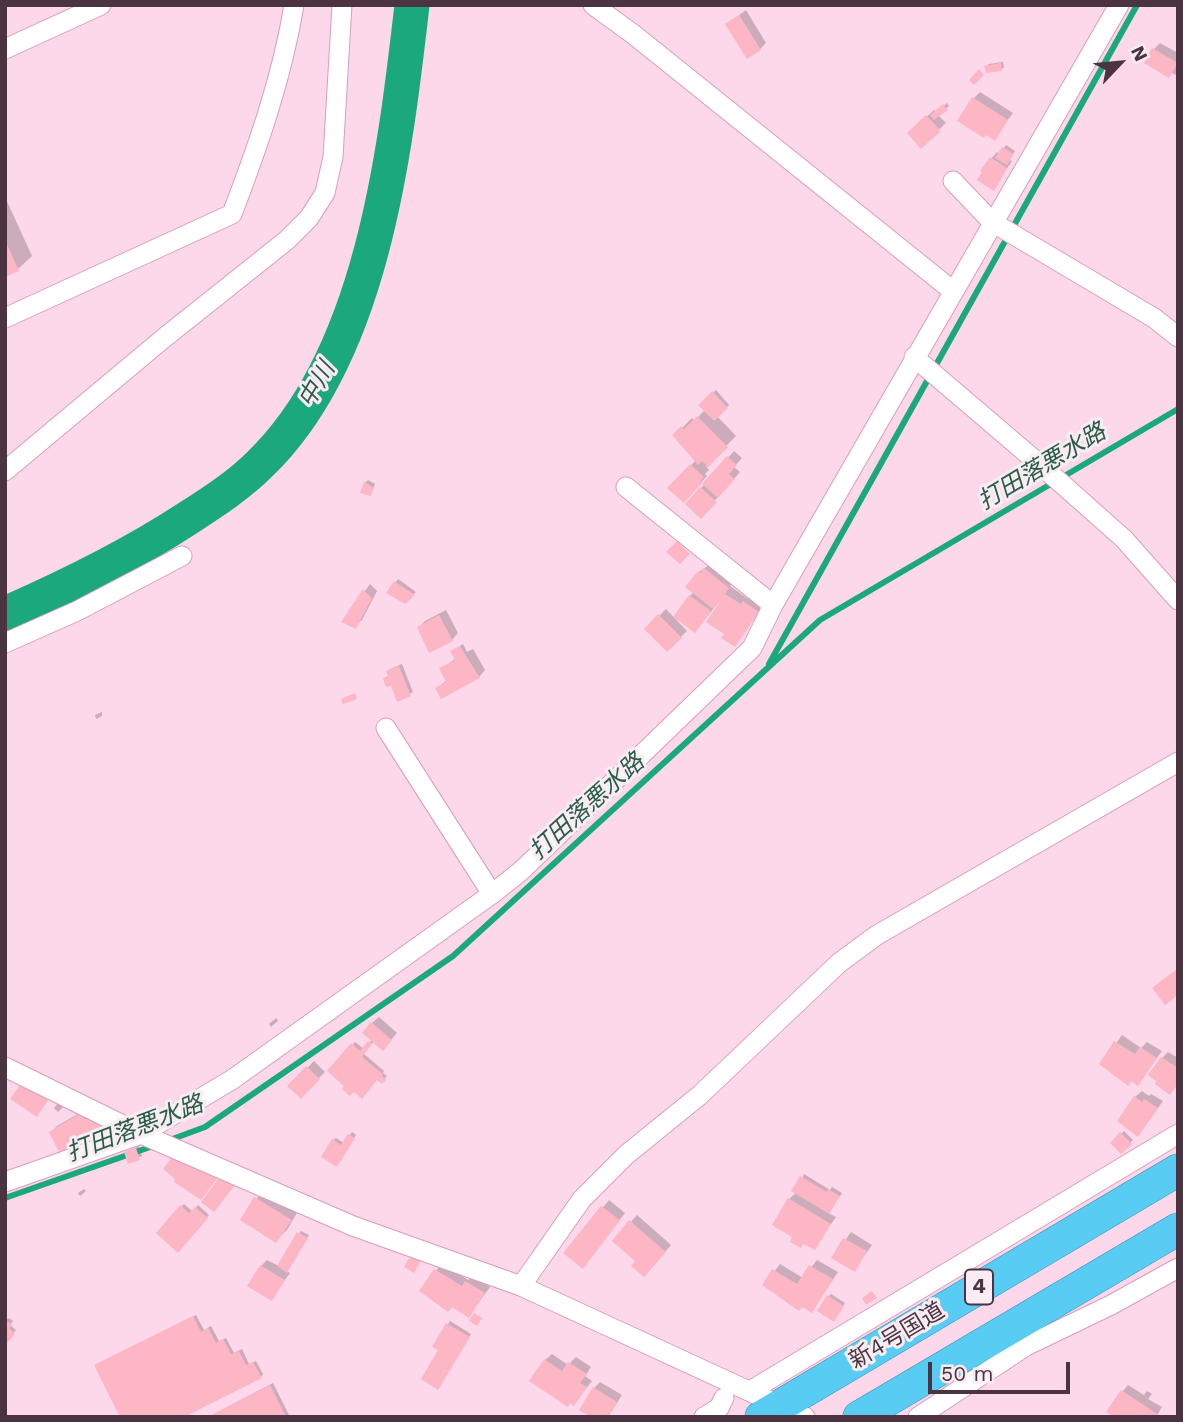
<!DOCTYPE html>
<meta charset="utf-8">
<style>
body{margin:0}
#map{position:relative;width:1183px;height:1422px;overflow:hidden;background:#fdd7ea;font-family:"Work Sans",sans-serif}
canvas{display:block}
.frame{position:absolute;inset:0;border:7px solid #4c3341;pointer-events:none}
.north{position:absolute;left:1085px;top:28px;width:70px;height:70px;-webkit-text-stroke:5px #faecf3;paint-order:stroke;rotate:64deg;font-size:19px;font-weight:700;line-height:28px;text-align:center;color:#4c3341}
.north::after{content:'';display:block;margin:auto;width:24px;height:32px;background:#4c3341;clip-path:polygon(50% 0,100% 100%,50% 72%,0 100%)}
.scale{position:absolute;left:928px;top:1362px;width:142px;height:32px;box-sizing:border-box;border:4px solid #4c3341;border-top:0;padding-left:9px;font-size:21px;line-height:24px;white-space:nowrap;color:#4c3341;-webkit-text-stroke:5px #faecf3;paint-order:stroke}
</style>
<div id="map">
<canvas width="1183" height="1422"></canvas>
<div class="frame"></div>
<div class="north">N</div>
<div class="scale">50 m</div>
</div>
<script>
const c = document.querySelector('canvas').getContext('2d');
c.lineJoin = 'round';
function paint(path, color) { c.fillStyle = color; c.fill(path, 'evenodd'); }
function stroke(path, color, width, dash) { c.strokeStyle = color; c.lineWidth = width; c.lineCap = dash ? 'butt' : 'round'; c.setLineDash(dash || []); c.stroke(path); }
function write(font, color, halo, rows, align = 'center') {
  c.font = font + ' "Work Sans","Noto Sans JP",sans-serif'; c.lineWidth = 6; c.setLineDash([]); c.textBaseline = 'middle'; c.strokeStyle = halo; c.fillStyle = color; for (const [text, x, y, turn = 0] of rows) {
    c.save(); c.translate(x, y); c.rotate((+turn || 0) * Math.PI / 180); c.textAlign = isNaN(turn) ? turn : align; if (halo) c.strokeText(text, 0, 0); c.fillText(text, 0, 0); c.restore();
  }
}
paint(new Path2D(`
 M 746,10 L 766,43 L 760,49 L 727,24 Z
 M 1160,43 L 1178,53 L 1178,76 L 1172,73 L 1154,49 Z
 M 1003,62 L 1004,67 L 1001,70 L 986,66 L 989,64 Z
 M 980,92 L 1013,113 L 994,138 L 974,98 Z
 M 947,103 L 949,106 L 938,115 L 946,123 L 921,146 L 909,133 L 934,110 L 936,112 Z
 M 1006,145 L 1015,151 L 1010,160 L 1012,161 L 994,188 L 991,159 L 997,152 L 1000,154 Z
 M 5,197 L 32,256 L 18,269 L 5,275 Z
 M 716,390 L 729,405 L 717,416 L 736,436 L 706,466 L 709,470 L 705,474 L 707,476 L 684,501 L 670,488 L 696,460 L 674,436 L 692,418 L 694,421 L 705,410 L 700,405 Z
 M 734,451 L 742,458 L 734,467 L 740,472 L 701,516 L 687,504 Z
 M 368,480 L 375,484 L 371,494 L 365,483 Z
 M 712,563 L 734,581 L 730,586 L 748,599 L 751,596 L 764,605 L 735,645 L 724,596 L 695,631 L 690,596 L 694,592 L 699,572 Z
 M 398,579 L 416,592 L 405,602 L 388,592 Z
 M 370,584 L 377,591 L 362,620 L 355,626 L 344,621 Z
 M 666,609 L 687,631 L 667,650 L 646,629 Z
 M 446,610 L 458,633 L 452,640 L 419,627 L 425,621 Z
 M 463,644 L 467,652 L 473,649 L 485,670 L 479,677 L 437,688 L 447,680 L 441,669 L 456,658 L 452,651 Z
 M 402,664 L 413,692 L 398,699 L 391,683 L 385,678 L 389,675 L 388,672 L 390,669 Z
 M 102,712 L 102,716 L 96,719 L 95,715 Z
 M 379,1017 L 397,1033 L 389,1042 L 374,1041 L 363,1053 L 384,1071 L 383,1073 L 387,1076 L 382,1082 L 377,1078 L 347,1086 L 330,1071 L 355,1042 L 364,1049 L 372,1040 L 372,1023 Z
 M 276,1018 L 278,1021 L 271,1027 L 269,1024 Z
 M 1122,1035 L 1141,1048 L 1147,1042 L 1162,1051 L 1138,1084 L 1102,1064 Z
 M 1168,1052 L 1178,1058 L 1178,1084 L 1162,1058 Z
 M 314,1061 L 325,1072 L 301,1096 L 290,1086 Z
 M 1142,1091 L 1149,1096 L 1151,1094 L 1163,1101 L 1138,1135 L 1135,1097 Z
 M 60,1101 L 65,1105 L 58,1112 L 54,1108 Z
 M 88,1108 L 107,1122 L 101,1129 L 51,1132 L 57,1126 Z
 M 1124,1131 L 1133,1140 L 1121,1152 L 1112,1143 Z
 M 352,1132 L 356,1135 L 339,1163 L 333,1140 L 336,1138 L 344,1143 Z
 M 139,1146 L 142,1156 L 129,1162 L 126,1152 Z
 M 804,1174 L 830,1190 L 832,1187 L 842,1193 L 828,1213 L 836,1217 L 814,1248 L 795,1236 L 789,1199 L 796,1193 Z
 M 84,1189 L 86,1191 L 80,1196 L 78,1193 Z
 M 262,1191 L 297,1213 L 287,1230 L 276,1240 L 242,1220 Z
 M 609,1200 L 625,1213 L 583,1267 L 566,1253 Z
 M 184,1204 L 193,1212 L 198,1205 L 209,1215 L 178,1250 L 158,1233 Z
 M 637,1215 L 671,1245 L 650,1269 L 614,1241 Z
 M 301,1231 L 309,1235 L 286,1271 L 290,1273 L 272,1298 L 261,1266 L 267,1260 L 279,1266 Z
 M 851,1232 L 872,1245 L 855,1269 L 834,1257 Z
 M 817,1260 L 838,1272 L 812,1311 L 764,1285 L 780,1264 L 803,1278 Z
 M 442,1263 L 468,1280 L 473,1275 L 490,1287 L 469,1316 L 422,1290 Z
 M 831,1294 L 845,1303 L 836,1317 L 828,1297 Z
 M 196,1315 L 204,1330 L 211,1326 L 219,1341 L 226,1338 L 234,1353 L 242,1349 L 249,1364 L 256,1361 L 263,1374 L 261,1377 L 99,1363 Z
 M 9,1318 L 13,1321 L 10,1325 L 16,1330 L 5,1342 L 5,1321 Z
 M 450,1321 L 471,1334 L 440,1385 L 441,1350 L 435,1346 Z
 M 552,1354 L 568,1365 L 576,1357 L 591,1367 L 585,1376 L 592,1381 L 574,1404 L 545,1360 Z
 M 600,1382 L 622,1395 L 608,1417 L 594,1417 L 594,1388 Z
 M 273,1383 L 290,1417 L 208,1417 Z
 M 1128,1385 L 1144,1395 L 1147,1391 L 1152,1394 L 1148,1399 L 1162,1407 L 1156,1417 L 1117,1417 L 1122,1392 Z`), '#0003');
stroke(new Path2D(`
 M 769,664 L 1137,5
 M 167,1141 L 205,1127 L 453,956 L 820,620 L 1178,409
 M 5,1198 L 153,1146`), '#1ca87d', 6);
stroke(new Path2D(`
 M 5,614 C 69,586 130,556 188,518 C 213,502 239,485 260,464 C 372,356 395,153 412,5`), '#1ca87d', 35);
paint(new Path2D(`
 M 739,15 L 761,50 L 747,59 L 725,24 Z
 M 1152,48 L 1178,63 L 1169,78 L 1144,63 Z
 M 1001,63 L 1002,71 L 986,73 L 984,66 Z
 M 979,69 L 984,75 L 974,85 L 969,80 Z
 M 972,97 L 1008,120 L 995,141 L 986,135 L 984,138 L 957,121 Z
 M 943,104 L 948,110 L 934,120 L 930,115 Z
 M 926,115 L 941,131 L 921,149 L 907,133 Z
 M 1002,147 L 1014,154 L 1007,165 L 995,158 Z
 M 990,157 L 1007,168 L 994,191 L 977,180 L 982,172 L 980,171 Z
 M 5,240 L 19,271 L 5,277 Z
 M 712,391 L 728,408 L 714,421 L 698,405 Z
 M 697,416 L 728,447 L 708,467 L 702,461 L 698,465 L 672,435 L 681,426 L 684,429 Z
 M 727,456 L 737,465 L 729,474 L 735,479 L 718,498 L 702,484 Z
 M 690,464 L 704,477 L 700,482 L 702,483 L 684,503 L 667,488 Z
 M 364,482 L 373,487 L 371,496 L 360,493 Z
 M 700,487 L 717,502 L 701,519 L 685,504 Z
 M 677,541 L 690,554 L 680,564 L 666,552 Z
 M 704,568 L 729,588 L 725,594 L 741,604 L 743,601 L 759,612 L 735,647 L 721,638 L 724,634 L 706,622 L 724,596 L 713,609 L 685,587 L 698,571 L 701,573 Z
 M 394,581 L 415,595 L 405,604 L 386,593 Z
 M 363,589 L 372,598 L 356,629 L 341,622 Z
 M 689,595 L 711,611 L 695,633 L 673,617 Z
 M 658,614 L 682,638 L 667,652 L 644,629 Z
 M 439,615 L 453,641 L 429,653 L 417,627 Z
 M 460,646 L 480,678 L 441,699 L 435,688 L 446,682 L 439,668 L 455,660 L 450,651 Z
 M 399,666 L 411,696 L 397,702 L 391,686 L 386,687 L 383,678 L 388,676 L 386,671 Z
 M 355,693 L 357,699 L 343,704 L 341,699 Z
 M 1178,968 L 1178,995 L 1165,1005 L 1152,988 Z
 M 371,1022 L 392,1040 L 383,1051 L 362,1033 Z
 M 368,1041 L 372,1044 L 362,1057 L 383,1074 L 382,1076 L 386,1080 L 382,1084 L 377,1080 L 362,1099 L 354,1092 L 350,1096 L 342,1089 L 344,1086 L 327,1071 L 351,1043 L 360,1051 Z
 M 1114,1041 L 1135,1054 L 1140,1047 L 1157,1058 L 1138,1086 L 1131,1081 L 1128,1086 L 1099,1064 Z
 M 1161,1057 L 1178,1068 L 1178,1084 L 1170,1095 L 1155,1084 L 1156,1081 L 1148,1075 Z
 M 306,1066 L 320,1079 L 301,1099 L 287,1086 Z
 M 22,1082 L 48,1100 L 37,1117 L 10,1099 Z
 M 1134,1096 L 1142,1102 L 1144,1099 L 1158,1108 L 1138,1137 L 1117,1121 Z
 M 81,1113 L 84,1119 L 94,1114 L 102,1130 L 98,1134 L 59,1152 L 49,1132 Z
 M 1120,1132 L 1132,1144 L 1121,1154 L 1110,1143 Z
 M 348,1134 L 355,1138 L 337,1167 L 321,1157 L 332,1139 L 341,1145 Z
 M 180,1146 L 219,1176 L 201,1200 L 174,1182 L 175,1179 L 163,1169 Z
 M 136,1148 L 140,1160 L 128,1164 L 124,1152 Z
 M 221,1175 L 235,1185 L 214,1212 L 201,1202 Z
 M 800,1176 L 827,1192 L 828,1189 L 840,1196 L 829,1214 L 791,1191 Z
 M 254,1197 L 292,1220 L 276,1243 L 240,1220 Z
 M 788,1198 L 831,1224 L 815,1250 L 803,1244 L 801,1248 L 790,1242 L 792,1237 L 772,1225 Z
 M 180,1205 L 189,1213 L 195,1207 L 208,1218 L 178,1253 L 156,1233 Z
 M 601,1206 L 620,1220 L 583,1269 L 563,1253 Z
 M 629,1220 L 666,1252 L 644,1277 L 631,1266 L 635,1261 L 612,1241 Z
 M 297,1232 L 308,1238 L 287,1273 L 277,1266 Z
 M 843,1238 L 867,1251 L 855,1272 L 831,1258 Z
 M 412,1253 L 422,1259 L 414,1273 L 404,1267 Z
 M 260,1265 L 285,1280 L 272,1301 L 247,1286 Z
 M 809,1265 L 833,1279 L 812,1313 L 802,1307 L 799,1311 L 762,1285 L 772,1269 L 797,1284 Z
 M 434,1269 L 462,1286 L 465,1281 L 485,1293 L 469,1318 L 452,1307 L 448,1312 L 419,1291 Z
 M 872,1291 L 877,1298 L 866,1305 L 862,1298 Z
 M 827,1295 L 844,1306 L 834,1322 L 817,1311 Z
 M 474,1313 L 482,1318 L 477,1326 L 469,1321 Z
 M 193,1316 L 201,1332 L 208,1328 L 216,1343 L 223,1339 L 231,1354 L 239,1351 L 246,1365 L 253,1362 L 262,1378 L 184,1417 L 120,1417 L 94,1365 Z
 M 5,1319 L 12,1325 L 9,1328 L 15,1334 L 7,1343 L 5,1341 Z
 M 446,1323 L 470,1337 L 438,1390 L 421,1379 L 438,1350 L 432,1347 Z
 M 544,1359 L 562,1371 L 568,1362 L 587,1374 L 580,1383 L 587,1387 L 574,1406 L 570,1403 L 568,1407 L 529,1381 Z
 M 270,1385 L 286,1417 L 208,1417 Z
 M 593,1387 L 617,1402 L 608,1417 L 590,1417 L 579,1410 Z
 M 1121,1390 L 1157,1414 L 1155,1417 L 1114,1417 L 1106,1412 Z`), '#fcb6c4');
const minor = new Path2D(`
 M 593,5 L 633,34 L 953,291
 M 5,49 L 101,5
 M 953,181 L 992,222 L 1154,318 L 1178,337
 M 5,318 L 232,214 C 258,146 282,78 294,5
 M 914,357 L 1044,468 L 1124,539 L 1178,600
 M 5,471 L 164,338 L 287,240 L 309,218 L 325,193 L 333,157 L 342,5
 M 626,487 L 773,605
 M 5,643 L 77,611 L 182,556
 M 386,728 L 492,894
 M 5,1067 L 141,1134 L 353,1226 L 521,1286 L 805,1417
 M 5,1182 L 141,1134 L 233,1079 L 492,894 L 521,871 L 752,648 L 773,605 L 1119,5
 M 521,1286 L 582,1199 L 626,1155 L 700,1095 L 839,963 L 877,935 L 1178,762
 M 750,1391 L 1178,1134
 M 704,1417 L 719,1408 L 724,1398
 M 918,1417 L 1026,1346 L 1111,1305 L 1178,1268`);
const trunk = new Path2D(`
 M 761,1417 L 1178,1170
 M 859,1417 L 1178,1229`);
stroke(minor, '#d99dbd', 21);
stroke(trunk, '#398fb3', 33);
stroke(minor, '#fff', 19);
stroke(trunk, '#58ccf3', 32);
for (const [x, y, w] of [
 [979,1287,28]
]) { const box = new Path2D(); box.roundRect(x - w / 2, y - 17.5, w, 35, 5); c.fillStyle = '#faecf3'; c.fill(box); stroke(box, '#4c3341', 2); }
write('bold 21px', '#4c3341', null, [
 ["4",979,1287]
]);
write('23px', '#4c3341', '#faecf3', [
 ["新4号国道",897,1336,-31]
]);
write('italic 24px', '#2a5d49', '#faecf3', [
 ["中川",317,385,-60],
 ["打田落悪水路",1042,467,-31],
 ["打田落悪水路",587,807,-42],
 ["打田落悪水路",135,1129,-21]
]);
</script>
